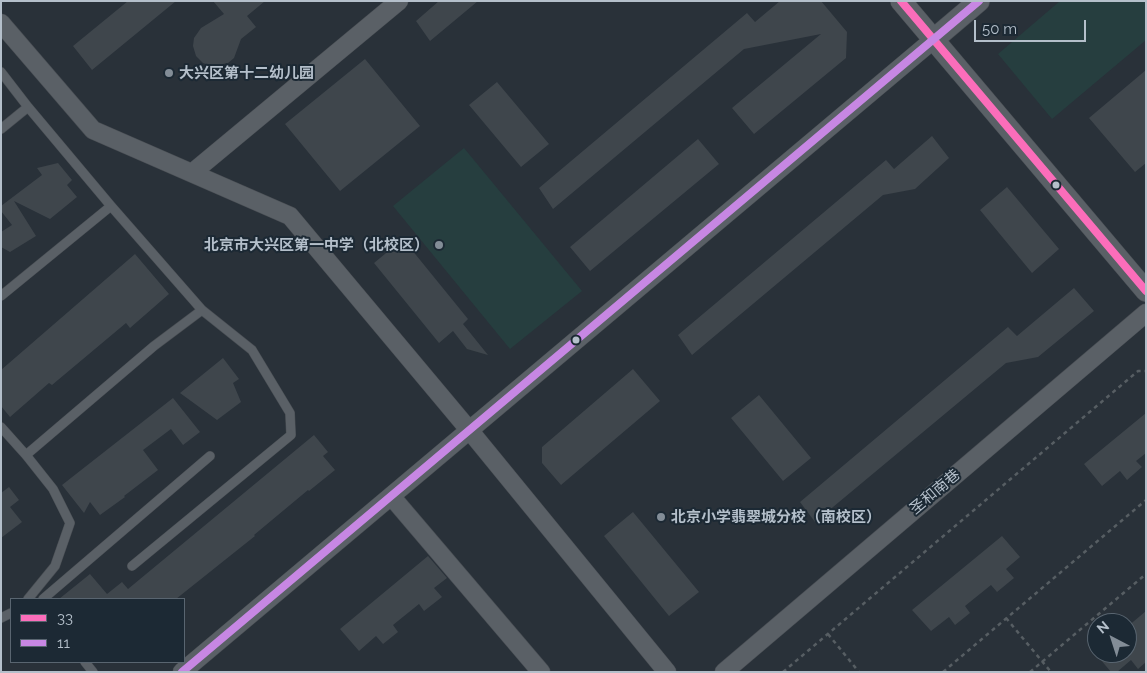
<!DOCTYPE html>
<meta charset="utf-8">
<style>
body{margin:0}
#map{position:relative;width:1147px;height:673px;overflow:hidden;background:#293139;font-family:Raleway,sans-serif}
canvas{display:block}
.frame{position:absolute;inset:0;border:2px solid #b4bfca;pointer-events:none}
.legend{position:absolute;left:10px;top:598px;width:175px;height:65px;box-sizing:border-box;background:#1c2934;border:1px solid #596570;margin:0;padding:6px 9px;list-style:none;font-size:15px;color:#b4bfca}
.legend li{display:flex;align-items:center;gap:10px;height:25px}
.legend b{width:25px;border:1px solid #596570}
.north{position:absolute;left:1087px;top:613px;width:50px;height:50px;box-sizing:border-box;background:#1c2934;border:1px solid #596570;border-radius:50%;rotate:320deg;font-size:14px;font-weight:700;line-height:20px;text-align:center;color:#b4bfca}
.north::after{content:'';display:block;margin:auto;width:18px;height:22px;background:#838d97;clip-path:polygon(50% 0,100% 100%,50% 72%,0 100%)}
.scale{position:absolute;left:974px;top:20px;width:112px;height:22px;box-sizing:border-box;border:2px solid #b4bfca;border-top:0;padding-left:6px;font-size:15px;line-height:18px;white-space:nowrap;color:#b4bfca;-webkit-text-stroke:4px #1c2934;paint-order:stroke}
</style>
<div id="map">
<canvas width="1147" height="673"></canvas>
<div class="frame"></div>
<ul class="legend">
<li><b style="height:6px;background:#fb6dba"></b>33</li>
<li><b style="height:6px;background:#c787e3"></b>11</li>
</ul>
<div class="north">N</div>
<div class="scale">50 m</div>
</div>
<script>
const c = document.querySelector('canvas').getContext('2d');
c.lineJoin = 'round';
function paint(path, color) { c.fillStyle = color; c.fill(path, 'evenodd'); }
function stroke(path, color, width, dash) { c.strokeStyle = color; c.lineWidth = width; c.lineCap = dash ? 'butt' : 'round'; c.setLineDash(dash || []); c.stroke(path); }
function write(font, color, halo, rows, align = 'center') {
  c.font = font + ' Raleway,"Noto Sans SC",sans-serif'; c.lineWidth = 4; c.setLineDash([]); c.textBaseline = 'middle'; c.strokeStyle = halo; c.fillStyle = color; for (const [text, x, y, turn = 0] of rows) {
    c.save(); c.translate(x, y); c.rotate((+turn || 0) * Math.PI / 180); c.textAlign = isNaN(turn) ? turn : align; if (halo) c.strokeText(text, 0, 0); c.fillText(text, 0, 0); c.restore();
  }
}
paint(new Path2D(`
 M 1060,1 L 1146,1 L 1146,40 L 1052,119 L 998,54 Z
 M 464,148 L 582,291 L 510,349 L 393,206 Z`), '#263e3f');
paint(new Path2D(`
 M 128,1 L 176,1 L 92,70 L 73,46 Z
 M 213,1 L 265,1 L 247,16 L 256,27 L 241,39 L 234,58 L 228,63 L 212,66 L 203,63 L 196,56 L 193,46 L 194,38 L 201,28 L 224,14 Z
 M 439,1 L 478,1 L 430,41 L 416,21 Z
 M 780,1 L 821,1 L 847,32 L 846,58 L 754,134 L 732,108 L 821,34 L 744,49 L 553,209 L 539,188 L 747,13 L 755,22 Z
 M 365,59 L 420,126 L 340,191 L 285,124 Z
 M 1146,70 L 1146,163 L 1135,172 L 1089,118 Z
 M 497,82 L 549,144 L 521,167 L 469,105 Z
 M 932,136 L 949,158 L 915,189 L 883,195 L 692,355 L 678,335 L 886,160 L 894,169 Z
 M 698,139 L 719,164 L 590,271 L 570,247 Z
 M 58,163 L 72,180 L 67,185 L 77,197 L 50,219 L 14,201 L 36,236 L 10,252 L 1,247 L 1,232 L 12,225 L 1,211 L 1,206 L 42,175 L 37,168 Z
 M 1007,187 L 1059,249 L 1032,273 L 980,210 Z
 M 403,239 L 468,319 L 463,324 L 488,355 L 467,349 L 453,331 L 439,343 L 374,263 Z
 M 135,254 L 169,294 L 130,328 L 126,323 L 52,385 L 49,383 L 10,417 L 1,406 L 1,370 Z
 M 1074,288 L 1094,311 L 1038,357 L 1006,363 L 815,522 L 800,502 L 1008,327 L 1017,336 Z
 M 223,358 L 239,379 L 233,383 L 241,402 L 217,420 L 180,393 Z
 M 633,369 L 660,401 L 561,485 L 542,463 L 542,447 Z
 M 759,395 L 811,458 L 783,481 L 731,418 Z
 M 173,398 L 200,432 L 183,445 L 171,429 L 143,450 L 158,470 L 124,496 L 125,497 L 100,515 L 90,502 L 84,513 L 62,485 Z
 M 1146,413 L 1146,453 L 1136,461 L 1142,467 L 1127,480 L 1120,471 L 1102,486 L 1084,464 Z
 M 314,435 L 328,452 L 323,456 L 335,470 L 309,491 L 308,490 L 254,535 L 255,536 L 176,599 L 59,599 L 90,574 L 107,594 L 122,582 L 128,589 Z
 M 9,487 L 19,500 L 10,507 L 22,522 L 1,538 L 1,493 Z
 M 633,512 L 699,592 L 669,616 L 604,536 Z
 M 1002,536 L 1020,557 L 1006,569 L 1014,578 L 997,592 L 991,585 L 965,606 L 970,613 L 955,625 L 949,617 L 931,631 L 912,610 Z
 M 428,556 L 447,578 L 434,588 L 442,597 L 424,611 L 419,604 L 393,625 L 398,632 L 383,644 L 376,636 L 359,651 L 340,629 Z
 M 1146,611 L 1146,662 L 1138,669 L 1131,660 L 1117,672 L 1111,672 L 1095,653 L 1127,653 L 1127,627 Z`), '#3f464c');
const service = new Path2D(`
 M 1,72 L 28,107 L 111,206 L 202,310 L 252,350 L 290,413 L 291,435 L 132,566
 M 1,129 L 28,107
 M 1,296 L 111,206
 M 1,427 L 26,455 L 53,489 L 70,523 L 55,566 L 28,599
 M 26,455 L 154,346 L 202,310
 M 43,599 L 210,456
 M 1,618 L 11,613
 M 85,662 L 93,672`);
const minor = new Path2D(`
 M 1,23 L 93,130 L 290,216 L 470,431 L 667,672
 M 192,173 L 399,1
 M 391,496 L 541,672
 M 182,672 L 933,40
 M 724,672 L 1146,313`);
const tertiary = new Path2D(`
 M 901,1 L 1146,291
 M 933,40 L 979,1`);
stroke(service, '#484d53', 10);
stroke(minor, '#484d53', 19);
stroke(tertiary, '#484d53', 22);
stroke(new Path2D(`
 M 1006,618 L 1051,672
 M 828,634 L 859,672
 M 783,672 L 1138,371 L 1146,371
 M 943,672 L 1146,500
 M 1030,672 L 1146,574`), '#575e63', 2.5, [4, 4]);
stroke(service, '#5a6066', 9);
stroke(minor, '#5a6066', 18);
stroke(tertiary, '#5a6066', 21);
stroke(new Path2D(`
 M 901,1 L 1146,291`), '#fb6dba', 8);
stroke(new Path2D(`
 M 182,672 L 979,1`), '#c787e3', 8);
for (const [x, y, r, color] of [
 [169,73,5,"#838d97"],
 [1056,185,4.5,"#b4bfca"],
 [439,245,5,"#838d97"],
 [576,340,4.5,"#b4bfca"],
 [661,517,5,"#838d97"]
]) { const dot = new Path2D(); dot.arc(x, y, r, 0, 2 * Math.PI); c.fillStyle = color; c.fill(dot); stroke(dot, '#1c2934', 2); }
write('bold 15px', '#b4bfca', '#1c2934', [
 ["大兴区第十二幼儿园",179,73],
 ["北京市大兴区第一中学（北校区）",429,245,"right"],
 ["北京小学翡翠城分校（南校区）",671,517]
], 'left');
write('15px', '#b4bfca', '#1c2934', [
 ["圣和南巷",935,492,-40]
]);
</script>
